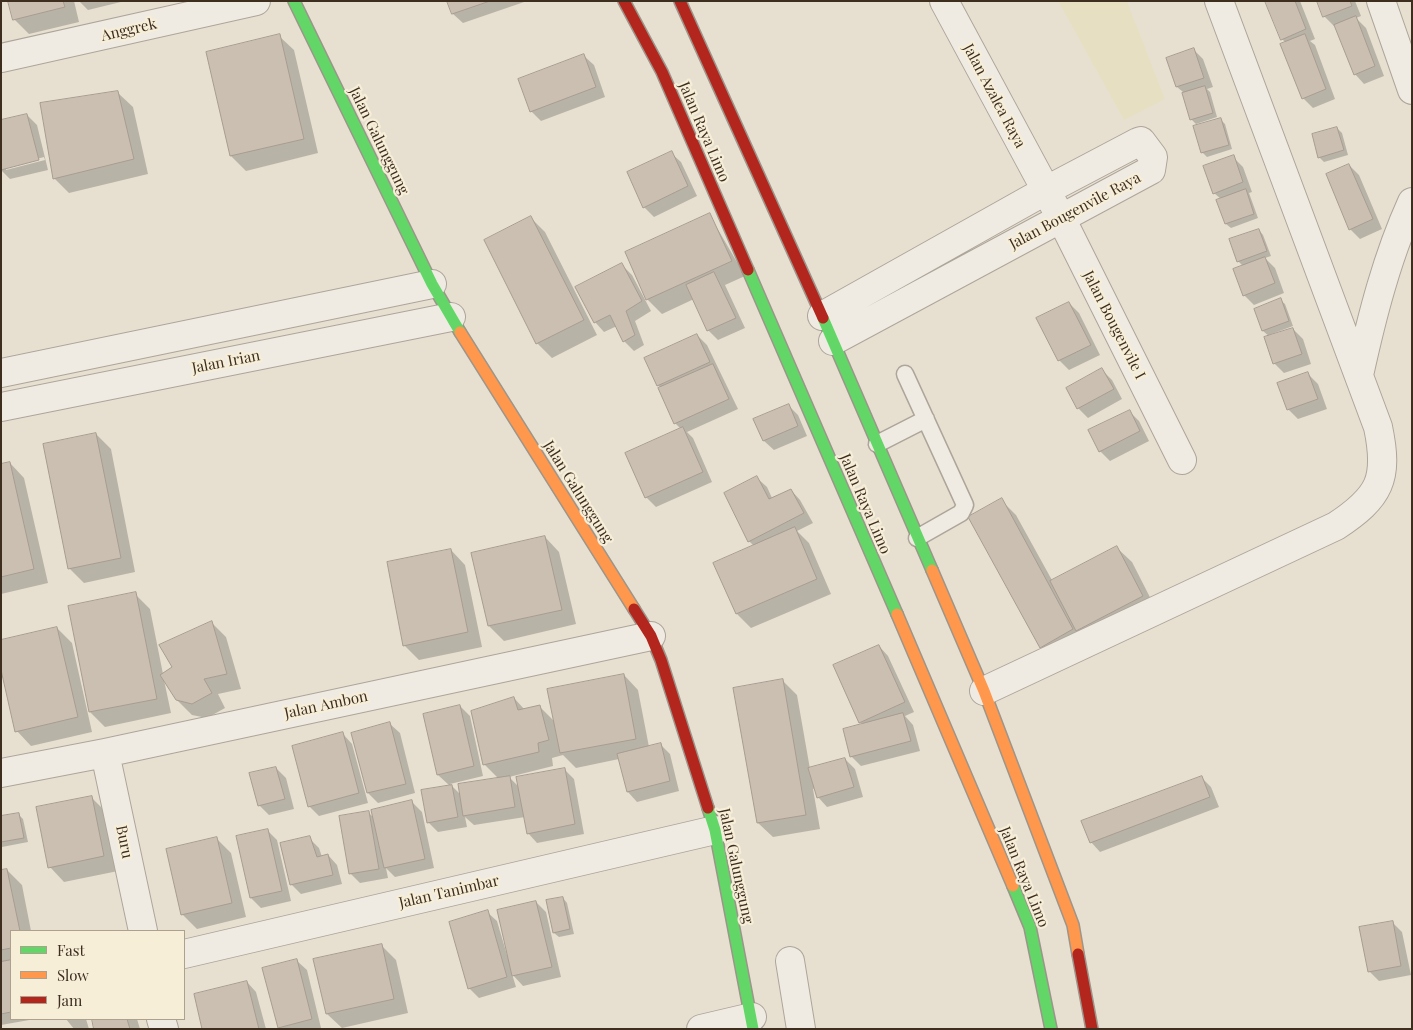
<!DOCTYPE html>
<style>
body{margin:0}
#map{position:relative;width:1413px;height:1030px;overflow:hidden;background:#e7e0d1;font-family:"Playfair Display",serif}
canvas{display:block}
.frame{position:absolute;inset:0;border:2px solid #3d2e20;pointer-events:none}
.legend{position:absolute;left:10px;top:930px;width:175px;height:90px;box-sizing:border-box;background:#f7eed8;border:1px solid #ada18e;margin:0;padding:6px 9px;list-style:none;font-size:15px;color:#3d2e20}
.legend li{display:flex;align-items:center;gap:10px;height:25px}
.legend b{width:25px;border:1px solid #ada18e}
</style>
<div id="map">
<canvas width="1413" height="1030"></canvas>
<div class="frame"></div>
<ul class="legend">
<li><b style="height:6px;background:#63d668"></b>Fast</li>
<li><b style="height:6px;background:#ff974d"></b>Slow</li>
<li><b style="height:6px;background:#b3261e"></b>Jam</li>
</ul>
</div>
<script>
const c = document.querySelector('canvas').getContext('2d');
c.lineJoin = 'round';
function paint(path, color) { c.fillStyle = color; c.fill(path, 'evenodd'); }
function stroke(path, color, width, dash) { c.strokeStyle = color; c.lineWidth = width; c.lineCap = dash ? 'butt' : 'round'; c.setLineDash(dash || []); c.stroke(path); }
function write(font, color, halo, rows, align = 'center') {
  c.font = font + ' "Playfair Display",serif'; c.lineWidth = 4.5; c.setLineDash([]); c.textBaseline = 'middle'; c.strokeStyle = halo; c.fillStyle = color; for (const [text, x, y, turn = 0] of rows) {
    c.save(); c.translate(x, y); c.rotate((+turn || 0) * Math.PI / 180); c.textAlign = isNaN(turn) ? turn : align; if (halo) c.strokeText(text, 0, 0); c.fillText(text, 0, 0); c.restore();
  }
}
paint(new Path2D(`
 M 1058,1 L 1127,1 L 1165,99 L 1124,120 Z`), '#e6dfc2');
paint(new Path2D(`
 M 10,1 L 74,1 L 79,22 L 29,34 L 14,19 Z
 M 79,1 L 125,1 L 88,10 Z
 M 449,1 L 527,1 L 463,23 L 453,14 Z
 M 1266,1 L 1300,1 L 1315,39 L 1310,41 L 1315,45 L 1335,99 L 1313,108 L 1303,98 L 1286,43 L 1282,39 Z
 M 1318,1 L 1355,1 L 1361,16 L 1356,18 L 1366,28 L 1384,76 L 1364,84 L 1355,74 L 1336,25 L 1334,26 L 1324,16 Z
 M 279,36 L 294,50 L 318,153 L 246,171 L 231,156 L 207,53 Z
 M 1193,49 L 1203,59 L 1213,87 L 1207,89 L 1210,92 L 1217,117 L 1196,124 L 1191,119 L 1183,92 L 1177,87 Z
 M 584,56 L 594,65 L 605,97 L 541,121 L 531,111 Z
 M 118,93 L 133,107 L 148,174 L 69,193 L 54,178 Z
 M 27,115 L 37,125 L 48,170 L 10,179 L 1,170 L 1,121 ZM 44,157 L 45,160 L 6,170 L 6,167 Z
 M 1220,119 L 1225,124 L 1232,149 L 1207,157 L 1202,152 Z
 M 1337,128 L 1342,133 L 1348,155 L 1324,162 L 1319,157 Z
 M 671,153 L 681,162 L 697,196 L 654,217 L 644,207 Z
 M 1233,157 L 1243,167 L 1252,192 L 1249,193 L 1258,218 L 1231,228 L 1226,224 L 1218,200 L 1221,199 L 1214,193 Z
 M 1349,165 L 1359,175 L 1382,229 L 1360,239 L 1350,229 Z
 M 709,214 L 745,276 L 725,285 L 745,328 L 718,340 L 708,330 L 694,299 L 662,314 L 647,299 Z
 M 531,218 L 545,232 L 597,335 L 552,358 L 537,343 Z
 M 1259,230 L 1263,235 L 1271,256 L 1265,258 L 1275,268 L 1284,293 L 1254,305 L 1244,295 L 1244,267 L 1238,261 Z
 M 622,265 L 632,275 L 651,311 L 635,321 L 644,345 L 634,351 L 624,341 L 617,326 L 604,332 L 595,322 Z
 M 1280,300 L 1285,304 L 1293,326 L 1269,335 L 1270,337 L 1293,329 L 1303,339 L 1311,364 L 1284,373 L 1274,363 L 1270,337 L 1263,331 L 1255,309 Z
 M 1069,303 L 1079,313 L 1100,355 L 1069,370 L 1059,360 L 1038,319 Z
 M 697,335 L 707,345 L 738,409 L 687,432 L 693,438 L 712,482 L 656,507 L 646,497 L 681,429 L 675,423 L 661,388 L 658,385 Z
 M 1102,370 L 1112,380 L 1122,399 L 1088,418 L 1078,408 Z
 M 1308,374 L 1318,384 L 1327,409 L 1298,419 L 1288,409 Z
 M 788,405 L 798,415 L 807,436 L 774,450 L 764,441 L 755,420 Z
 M 1129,411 L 1139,421 L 1149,441 L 1110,461 L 1100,451 Z
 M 96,434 L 111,449 L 135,572 L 84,583 L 69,568 Z
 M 10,463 L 24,478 L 48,583 L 1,594 L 1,465 Z
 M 757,478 L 767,487 L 772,498 L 791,490 L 800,500 L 813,523 L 797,531 L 809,543 L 831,594 L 751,628 L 737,614 L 715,563 L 754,546 L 749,541 Z
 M 1001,500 L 1016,515 L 1053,582 L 1117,548 L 1132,562 L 1157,611 L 1055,662 L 1041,647 Z
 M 545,537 L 559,552 L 576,624 L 504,641 L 489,626 L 472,554 Z
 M 451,550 L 465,565 L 482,647 L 419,660 L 404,645 Z
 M 135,594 L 150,609 L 163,674 L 174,667 L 212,623 L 226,637 L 241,689 L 218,694 L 225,708 L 207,718 L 192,715 L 177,700 L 164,680 L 171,713 L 105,727 L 90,712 L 70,607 Z
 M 57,628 L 72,643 L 92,732 L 31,746 L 17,731 Z
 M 879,646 L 888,656 L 914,712 L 905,716 L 913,725 L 920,751 L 861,766 L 851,756 L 864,725 L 860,722 Z
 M 624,675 L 638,690 L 649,747 L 660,744 L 670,754 L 679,791 L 637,802 L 628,792 L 619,759 L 576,768 L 563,755 L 552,758 L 553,766 L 509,777 L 519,787 L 564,769 L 574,779 L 584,834 L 537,843 L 528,833 L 525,817 L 474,825 L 465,817 L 467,827 L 438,832 L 428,822 L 450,786 L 438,775 L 460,706 L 470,716 L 483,776 L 450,784 L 461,795 L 499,779 L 484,764 L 514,698 L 525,710 L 539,706 L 555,722 Z
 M 782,680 L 797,695 L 810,769 L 845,759 L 855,769 L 863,797 L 827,807 L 818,797 L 815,788 L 813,789 L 820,829 L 773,837 L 758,823 Z
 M 390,724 L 400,733 L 415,793 L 378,803 L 368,793 L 353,733 Z
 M 343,734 L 352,744 L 368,803 L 319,816 L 309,806 Z
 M 276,768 L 286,778 L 294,809 L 269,815 L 259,805 Z
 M 1201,777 L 1211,787 L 1219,807 L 1100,852 L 1091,842 Z
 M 91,797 L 106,812 L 118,871 L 64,882 L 50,867 Z
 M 412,802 L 422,812 L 434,868 L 395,877 L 386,868 L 388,878 L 360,883 L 350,873 L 368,812 L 374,818 Z
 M 18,814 L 23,819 L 28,842 L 2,847 L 1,817 Z
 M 267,830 L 277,840 L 291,901 L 261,908 L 251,898 L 238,837 Z
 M 216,838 L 231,853 L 246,917 L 197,929 L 182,914 Z
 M 309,838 L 319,848 L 322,857 L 328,855 L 337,865 L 342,884 L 301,894 L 291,884 Z
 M 7,870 L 22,885 L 31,931 L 11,931 L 11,1019 L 35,1019 L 1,1025 L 1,871 Z
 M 563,898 L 567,903 L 574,934 L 559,937 L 554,933 Z
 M 536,902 L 546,912 L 561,977 L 523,986 L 512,974 L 516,987 L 479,998 L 469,988 L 487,912 L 497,921 L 507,955 L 509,954 Z
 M 1392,922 L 1402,932 L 1411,975 L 1379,981 L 1369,971 Z
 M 381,945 L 396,960 L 408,1013 L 342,1028 L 327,1014 Z
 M 297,961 L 307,970 L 321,1028 L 280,1029 L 279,1027 Z
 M 247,982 L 256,992 L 266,1029 L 204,1029 Z
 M 66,1019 L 86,1019 L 89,1029 L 74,1029 Z
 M 93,1019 L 137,1019 L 140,1029 L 95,1029 Z`), '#0003');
const building = new Path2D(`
 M 8,1 L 63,1 L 65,7 L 13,20 Z
 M 447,1 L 490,1 L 452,14 Z
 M 1265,1 L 1295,1 L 1306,29 L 1281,40 Z
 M 1317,1 L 1350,1 L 1352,6 L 1323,17 Z
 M 1356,16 L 1375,66 L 1354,75 L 1334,25 Z
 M 280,34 L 304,139 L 230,156 L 206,52 Z
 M 1305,34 L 1326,89 L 1302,99 L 1280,44 Z
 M 1194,48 L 1204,78 L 1176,87 L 1166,58 Z
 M 584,54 L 596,87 L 530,112 L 518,79 Z
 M 1205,86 L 1213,113 L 1190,120 L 1182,93 Z
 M 118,91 L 134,159 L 53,179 L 40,103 Z
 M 27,114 L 39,160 L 1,170 L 1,120 Z
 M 1221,118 L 1229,145 L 1201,153 L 1193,126 Z
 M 1337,127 L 1344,150 L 1318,158 L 1312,134 Z
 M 672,151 L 688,186 L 643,208 L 627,172 Z
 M 1234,155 L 1243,182 L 1213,194 L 1203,166 Z
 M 1349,164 L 1373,219 L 1349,230 L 1326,174 Z
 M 1246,189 L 1254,214 L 1225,224 L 1216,200 Z
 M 710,213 L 732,261 L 646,300 L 625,252 Z
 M 531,216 L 584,320 L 536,344 L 484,240 Z
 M 1259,229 L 1267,251 L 1237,262 L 1229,239 Z
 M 1265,257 L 1275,283 L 1243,296 L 1233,269 Z
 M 622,263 L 642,301 L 626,311 L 635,335 L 623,342 L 610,315 L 594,323 L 575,287 Z
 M 714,272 L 736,318 L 707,331 L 686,285 Z
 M 1281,298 L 1289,321 L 1262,331 L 1254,309 Z
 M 1069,302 L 1091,345 L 1058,361 L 1036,318 Z
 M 1293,328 L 1302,354 L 1273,364 L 1264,337 Z
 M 697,334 L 710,362 L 657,386 L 644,358 Z
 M 713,364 L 729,399 L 674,424 L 658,388 Z
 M 1102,368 L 1114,389 L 1077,409 L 1066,388 Z
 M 1308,372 L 1318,399 L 1287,410 L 1277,383 Z
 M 789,404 L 798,426 L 763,441 L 753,419 Z
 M 1130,410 L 1140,431 L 1099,452 L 1088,430 Z
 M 683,427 L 703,472 L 645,498 L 625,453 Z
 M 96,433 L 121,558 L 68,569 L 43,444 Z
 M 10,462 L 34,569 L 1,577 L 1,464 Z
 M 757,476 L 769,499 L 791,489 L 804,513 L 748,542 L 724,493 Z
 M 1002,498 L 1073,629 L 1040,648 L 968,517 Z
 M 795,527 L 817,579 L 736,614 L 713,563 Z
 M 545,536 L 562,610 L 488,626 L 471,553 Z
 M 1117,546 L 1143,596 L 1076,631 L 1050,581 Z
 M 451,549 L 468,632 L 403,646 L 387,562 Z
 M 136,592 L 157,699 L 89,712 L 68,606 Z
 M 212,621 L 227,674 L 204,679 L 212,693 L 192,704 L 176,700 L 160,675 L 172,667 L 159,645 Z
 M 57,627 L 78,717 L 15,732 L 1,670 L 1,640 Z
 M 879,645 L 905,702 L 859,723 L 833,665 Z
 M 624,674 L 636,739 L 560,753 L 547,689 Z
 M 783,679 L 806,815 L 757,823 L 733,688 Z
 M 514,697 L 518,710 L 540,705 L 549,740 L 538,743 L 539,752 L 483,765 L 471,711 Z
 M 460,705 L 474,766 L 437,775 L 423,714 Z
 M 903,713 L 911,741 L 850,757 L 843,729 Z
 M 390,722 L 406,784 L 367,793 L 351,733 Z
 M 343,732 L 359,793 L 308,807 L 292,746 Z
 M 661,743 L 670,781 L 627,792 L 617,754 Z
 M 845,758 L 854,787 L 817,798 L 808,768 Z
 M 276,767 L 285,799 L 258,806 L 249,773 Z
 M 565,768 L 575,824 L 527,834 L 516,777 Z
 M 510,776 L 515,807 L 463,816 L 458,784 Z
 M 1202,776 L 1210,797 L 1090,843 L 1081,821 Z
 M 452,785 L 458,817 L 427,823 L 421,790 Z
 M 92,796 L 104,856 L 48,868 L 36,807 Z
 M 412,800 L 425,859 L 384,868 L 371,810 Z
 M 369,811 L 379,869 L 349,874 L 339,816 Z
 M 19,813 L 24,838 L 1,842 L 1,816 Z
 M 268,829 L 282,891 L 250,898 L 236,836 Z
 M 310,836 L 317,857 L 328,854 L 333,875 L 290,885 L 280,843 Z
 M 217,837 L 232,903 L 181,915 L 166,849 Z
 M 7,869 L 20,931 L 11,931 L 11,948 L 1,950 L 1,870 Z
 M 563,897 L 570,929 L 553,933 L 546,900 Z
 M 536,901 L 552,967 L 512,976 L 497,910 Z
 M 488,910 L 507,977 L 468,989 L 449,922 Z
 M 1393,921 L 1401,966 L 1368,972 L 1359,927 Z
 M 382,944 L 394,999 L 326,1014 L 313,959 Z
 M 297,959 L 312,1019 L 278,1028 L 262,968 Z
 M 11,960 L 11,1012 L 1,1014 L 1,962 Z
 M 247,981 L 259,1029 L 202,1029 L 194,994 Z
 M 92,1019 L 127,1019 L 130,1029 L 94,1029 Z`);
paint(building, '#cbbfb2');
stroke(building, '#a89c90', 1);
const lane = new Path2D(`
 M 905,374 L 965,505 L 961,513 L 917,538
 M 877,444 L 926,419`);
const street = new Path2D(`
 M 944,1 L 1061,218 L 1182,460
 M 1381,1 L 1412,90
 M 1,58 L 256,1
 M 822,316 L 1045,191 L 1138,142 L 1141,141 L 1153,157 L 1151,170 L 833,341
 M 1,373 L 432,284
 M 1359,375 C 1372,316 1387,257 1412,202
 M 1,407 L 451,317
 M 984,691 L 1336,526 C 1380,497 1389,479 1378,427 L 1219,1
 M 105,753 L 143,931
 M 1,773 L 105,753 L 651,636
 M 184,954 L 715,830
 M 790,961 L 801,1029
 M 161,1019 L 164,1029
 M 701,1029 L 752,1017`);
const fast = new Path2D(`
 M 294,1 L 432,284 L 460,332
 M 748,270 L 897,614
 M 823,318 L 932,570
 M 708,808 L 715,830 L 753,1029
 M 1013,886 L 1030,927 L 1051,1029`);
const slow = new Path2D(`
 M 460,332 L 634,609
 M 932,570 L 984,691 L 1073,925 L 1078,954
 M 897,614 L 1013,886`);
const jam = new Path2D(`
 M 624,1 L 662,72 L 748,270
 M 680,1 L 823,318
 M 634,609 L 651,636 L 661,660 L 708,808
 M 1078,954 L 1092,1029`);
stroke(lane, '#ada599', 19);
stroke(street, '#ada599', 30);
stroke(fast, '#9c958a', 14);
stroke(slow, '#9c958a', 14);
stroke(jam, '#9c958a', 14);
stroke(lane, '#efebe3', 16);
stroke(street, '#efebe3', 28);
stroke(fast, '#63d668', 11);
stroke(slow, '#ff974d', 11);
stroke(jam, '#b3261e', 11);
write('15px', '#3d2e20', '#f7eed8', [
 ["Anggrek",129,30,-13],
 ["Jalan Azalea Raya",994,96,62],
 ["Jalan Raya Limo",704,132,67],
 ["Jalan Galunggung",379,141,64],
 ["Jalan Bougenvile Raya",1075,211,-28],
 ["Jalan Bougenvile I",1114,325,63],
 ["Jalan Irian",226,362,-11],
 ["Jalan Galunggung",578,492,58],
 ["Jalan Raya Limo",865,504,67],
 ["Jalan Ambon",326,705,-12],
 ["Buru",124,842,78],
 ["Jalan Galunggung",736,866,78],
 ["Jalan Raya Limo",1024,877,68],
 ["Jalan Tanimbar",449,892,-13]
]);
</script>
